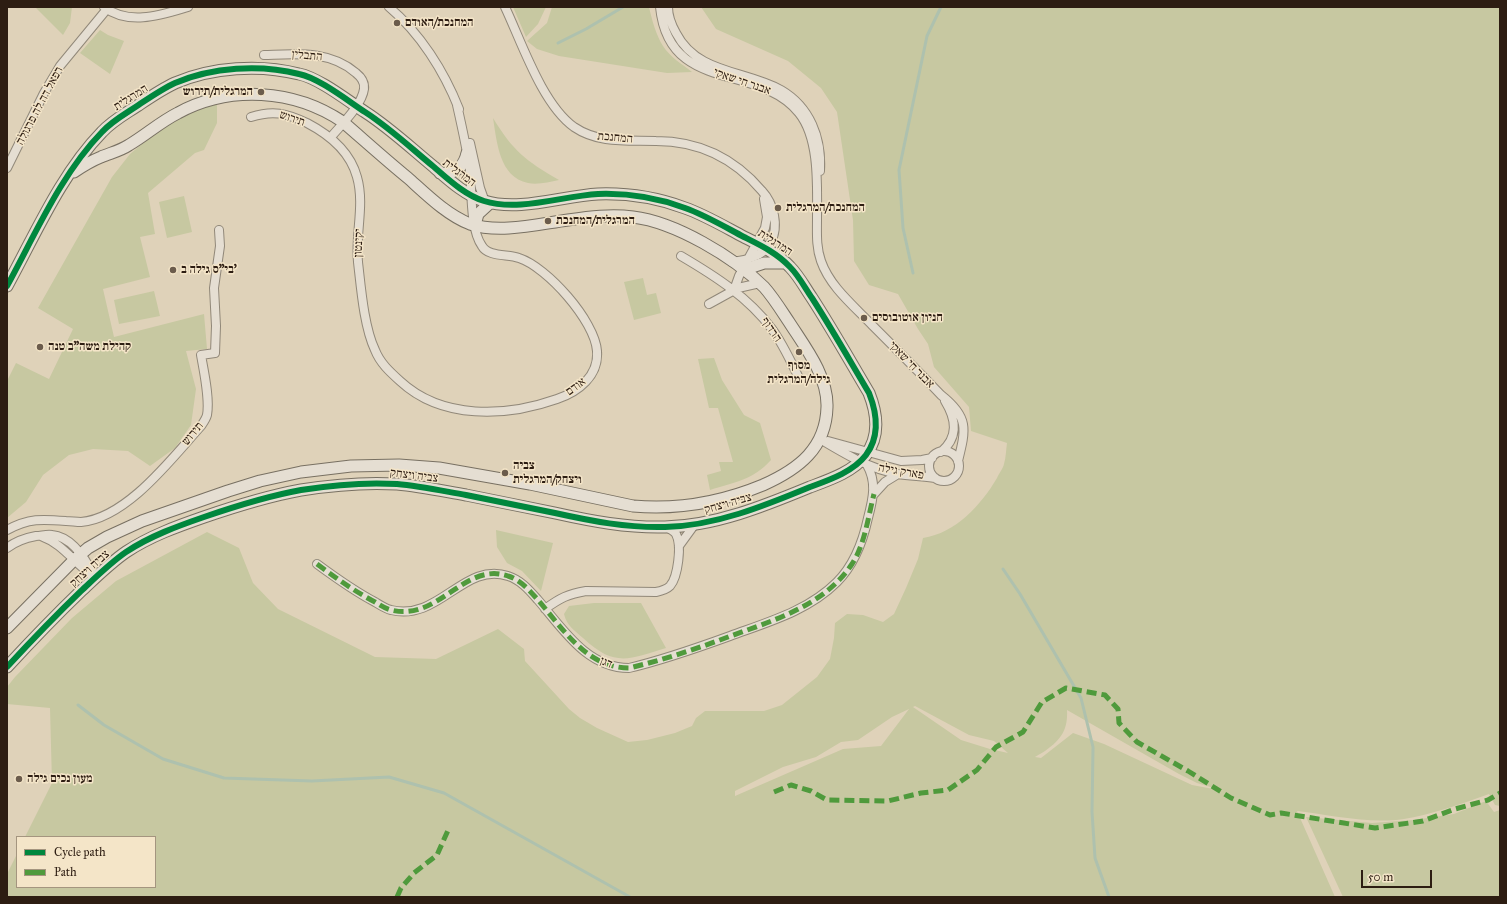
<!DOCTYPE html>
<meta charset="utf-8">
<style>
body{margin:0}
#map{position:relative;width:1507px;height:904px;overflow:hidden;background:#dfd2b9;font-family:"IM FELL Great Primer",serif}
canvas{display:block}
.frame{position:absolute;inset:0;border:8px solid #2d1d12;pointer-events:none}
.legend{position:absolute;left:16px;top:836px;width:140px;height:52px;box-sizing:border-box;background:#f4e5c8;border:1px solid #a4957f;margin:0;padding:5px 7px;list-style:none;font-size:12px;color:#2d1d12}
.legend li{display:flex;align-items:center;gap:8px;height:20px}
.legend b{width:20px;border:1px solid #a4957f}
.scale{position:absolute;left:1361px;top:870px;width:71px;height:18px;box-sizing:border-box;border:2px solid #2d1d12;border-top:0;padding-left:5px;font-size:12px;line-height:14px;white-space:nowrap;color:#2d1d12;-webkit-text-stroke:3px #f4e5c8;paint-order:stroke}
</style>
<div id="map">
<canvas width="1507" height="904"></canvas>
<div class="frame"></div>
<ul class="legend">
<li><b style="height:5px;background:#00873e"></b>Cycle path</li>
<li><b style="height:5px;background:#4f9a3c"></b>Path</li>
</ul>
<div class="scale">50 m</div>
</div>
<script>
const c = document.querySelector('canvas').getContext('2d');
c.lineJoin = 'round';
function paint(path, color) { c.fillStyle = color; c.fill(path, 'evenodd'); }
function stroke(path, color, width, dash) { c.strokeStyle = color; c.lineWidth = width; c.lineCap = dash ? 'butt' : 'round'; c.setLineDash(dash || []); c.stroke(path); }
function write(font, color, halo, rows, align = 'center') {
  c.font = font + ' "IM FELL Great Primer","Frank Ruhl Libre",serif'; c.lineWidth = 3; c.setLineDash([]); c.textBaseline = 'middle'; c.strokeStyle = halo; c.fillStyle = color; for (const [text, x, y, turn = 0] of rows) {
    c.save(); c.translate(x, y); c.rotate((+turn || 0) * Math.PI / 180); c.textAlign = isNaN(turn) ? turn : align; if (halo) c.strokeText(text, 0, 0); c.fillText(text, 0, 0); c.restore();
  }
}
paint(new Path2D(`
 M 35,7 L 72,7 L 70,23 L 63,35 Z
 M 513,7 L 546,7 L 538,24 L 526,37 Z
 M 552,7 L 649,7 C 652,20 656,35 663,46 C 670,57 682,64 692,72 L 667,73 L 559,56 L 537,49 L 527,41 L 547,23 Z
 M 701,7 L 1500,7 L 1500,806 L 1495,805 L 1489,794 C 1461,804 1433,814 1404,819 C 1369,824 1331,815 1297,811 L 1335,897 L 7,897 L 7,874 L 17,854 L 17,887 L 155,887 L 155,837 L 25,837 L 52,783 L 50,708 L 7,704 L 7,687 L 15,677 L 72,618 L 116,581 L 207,532 L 239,548 L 253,583 L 278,609 L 375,657 L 436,659 L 498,629 L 524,649 L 525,661 L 569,709 L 580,718 L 597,728 L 628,742 L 647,740 L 675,733 L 692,726 L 696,718 L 705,711 L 764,711 L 782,705 L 817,677 L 830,659 L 834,638 L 835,623 L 847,614 L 863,615 L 883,622 L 894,614 L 906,588 L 918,559 L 923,538 C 956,533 981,505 997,478 C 999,473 1003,469 1004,464 C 1006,457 1006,450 1007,443 L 971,431 L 969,407 L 934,367 L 928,344 L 918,329 L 898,294 L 869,285 L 854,261 L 853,220 L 837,112 L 821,88 L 788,61 L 716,29 ZM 915,706 L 969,735 L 994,741 L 1008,753 L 990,749 L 961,740 L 913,707 ZM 909,709 L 881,746 L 843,749 L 735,796 L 735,791 L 783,767 L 816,757 L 841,742 L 858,740 L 892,717 ZM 1067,710 L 1179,774 L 1197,783 L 1224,791 L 1192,785 L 1104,744 L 1073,733 L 1041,758 L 1035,757 C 1038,755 1042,753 1045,751 C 1062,739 1068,729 1067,710 Z
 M 100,30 L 108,35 L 124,41 L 110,74 L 80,53 Z
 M 217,103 L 217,123 L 204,150 L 195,153 L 148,193 L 155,234 L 140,237 L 150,277 L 103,289 L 114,337 L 204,314 L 207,349 L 186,351 L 196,389 L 191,425 L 175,448 L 150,466 L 128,451 L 93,449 L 69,455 L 43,475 L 26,502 L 7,518 L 7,381 L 16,363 L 49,379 L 73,329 L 38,308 L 112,177 L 130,154 L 165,125 L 202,108 Z
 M 493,118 C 513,151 526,161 559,180 C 549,182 538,185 528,183 C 499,177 497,142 493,118 Z
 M 184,196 L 192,232 L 167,238 L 159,202 Z
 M 643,278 L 647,295 L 656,293 L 661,313 L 634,320 L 624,282 Z
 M 154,291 L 160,316 L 119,324 L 114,300 Z
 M 714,358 L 722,380 L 744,415 L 760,423 L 771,460 C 753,480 735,482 710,490 L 707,475 L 721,471 L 719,462 L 733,462 L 718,408 L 709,408 L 698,359 Z
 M 496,530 L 553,543 L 541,591 L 522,571 L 507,563 L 497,547 Z
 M 594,603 L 641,603 L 666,648 C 629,659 615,668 583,638 C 574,630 567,626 564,614 L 569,606 Z
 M 1486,801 L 1494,812 L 1500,810 L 1500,897 L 1343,897 L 1306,817 L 1372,823 L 1414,820 L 1454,814 Z`), '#c7c8a1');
stroke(new Path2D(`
 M 558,43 L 586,29 L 623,7
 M 913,273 L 903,228 L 899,170 L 927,36 L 941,7
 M 1003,569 L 1020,594 L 1081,698 L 1093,747 L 1092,812 L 1095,858 L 1109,897
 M 78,705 L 104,725 L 163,759 L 224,778 L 312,781 L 389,777 L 444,793 L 630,897`), '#aec1ae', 3);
const street = new Path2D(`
 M 104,7 C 129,26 161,15 188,7
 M 389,7 C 420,33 444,71 459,109
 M 505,7 C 522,43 542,104 574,127 C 599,144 628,140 656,141 C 699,141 735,159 762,191 C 774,204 779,226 771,242 C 763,257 746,260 732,262
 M 660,7 C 669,95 758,62 799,113 C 820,139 817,188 817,219 C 817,233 816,247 821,261 C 830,287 854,306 873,326 C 896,349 919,372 941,395 C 969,417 966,429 958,461
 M 668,7 C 668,16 672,26 676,33 C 697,74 745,70 781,90 C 810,107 822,138 820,171
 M 264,55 C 296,54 330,50 356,73 C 361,77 365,82 364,89 C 362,105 341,125 331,137
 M 251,117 C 273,110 286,113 307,123 C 330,135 350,151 357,177 C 365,205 355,234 358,262 C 361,288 364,327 375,350 C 380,363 390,372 400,381 C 442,420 506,417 557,399 C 578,392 599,376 597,351 C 595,321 547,267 519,258 C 508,254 488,257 482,246 C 470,229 472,192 470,171 C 467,149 462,127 457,105
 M 470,143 L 480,188 L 485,202
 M 7,168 L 44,93 L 60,66 L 107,9
 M 681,256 C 715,276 748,297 772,329 C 783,344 791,362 799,378
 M 734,290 L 739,276 L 765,228 L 767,217 L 764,199
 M 709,304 L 738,288 L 760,283
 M 820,439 C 845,454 870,469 898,474 C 910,476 923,476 935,478
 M 828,441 L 901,461 L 922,460 L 932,458
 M929 466a15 15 0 1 1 30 0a15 15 0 1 1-30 0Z
 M 941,452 C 959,437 956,419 945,401
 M 874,494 L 885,482 L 898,474
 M 7,530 C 29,518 42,519 66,521 C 71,521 76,522 81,522 C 127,518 172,458 201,426 C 203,423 206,419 207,415 C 210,399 204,372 201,355 L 215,353 L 216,326 L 214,288 L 220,246 L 219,230
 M 41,536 C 63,544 74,563 92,575
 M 679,546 L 695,524
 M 7,548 C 16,541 25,538 36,536 C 41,536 47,534 52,535 C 73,537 87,561 95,578
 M 317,564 C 336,578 354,591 375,602 C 380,605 386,609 391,610 C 439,622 464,561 508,576 C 521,580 530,591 538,600 C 563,629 587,668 629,668 C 663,660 697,648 730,636 C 768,622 808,611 837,582 C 855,564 863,541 868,518 C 873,499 877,482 867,465
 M 545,609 C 560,598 568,594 586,591 L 656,592 C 661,591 666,590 670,586 C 678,577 682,545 676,534 C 674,531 670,529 666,527`);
const secondary = new Path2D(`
 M 440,173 C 454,175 464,167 467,153
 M 475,225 L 478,214 L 490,203
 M 743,270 L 764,263 L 786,263
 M 7,286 C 35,235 61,174 102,132 C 112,121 125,114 137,106 C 149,98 162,89 175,83 C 212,67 260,64 299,74 C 319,78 348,101 365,112 C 390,128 412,149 434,167 C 449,180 465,195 484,201 C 519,212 562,196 598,194 C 627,193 658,198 685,208 C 705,215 725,227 744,237 C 760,245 777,253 790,267 C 799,276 805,288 812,298 C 832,329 850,361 869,393 C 877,413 880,436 866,455 C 853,472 829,480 810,487 C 764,506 715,526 665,527 C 627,528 591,521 555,513 C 525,507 496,501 466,495 C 443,491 420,486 397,484 C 365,482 332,485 301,490 C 268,496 236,506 204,517 C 178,526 150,536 126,552 C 110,563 95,578 81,591 C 55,616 31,641 7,667
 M 7,628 L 74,560 L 88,548 L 107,537 L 142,521 L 228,491 L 260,481 L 301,472 L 351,466 L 399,465 L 439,468 L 530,484 L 633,506 C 678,510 722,502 763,485 C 799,469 826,448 827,407 C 828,376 805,347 789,322 C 781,310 773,297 764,287 C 734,257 675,222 633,217 C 611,214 589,217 568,220 C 538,224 500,234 470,224 C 447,215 427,195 408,178 C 386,160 365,141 343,122 C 294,89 230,85 178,113 C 160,122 146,135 129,145 C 120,151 110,153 101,157 C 91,161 83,166 74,172`);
stroke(street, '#918879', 10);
stroke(secondary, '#787062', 13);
stroke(street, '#e5ded2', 8);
stroke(secondary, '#e5ded2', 11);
stroke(new Path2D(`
 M 317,564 C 336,578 354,591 375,602 C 380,605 386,609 391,610 C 439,622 464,561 508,576 C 521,580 530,591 538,600 C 563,629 587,668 629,668 C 663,660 696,649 728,637 C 774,620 824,606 852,564 C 865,544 868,517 874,494
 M 774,792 L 791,785 L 811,791 L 827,800 L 888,801 L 921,793 L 948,790 L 977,770 L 996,747 L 1023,732 L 1042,702 L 1066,688 L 1105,695 L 1118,709 L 1119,723 L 1137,742 L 1188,771 L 1231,798 L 1270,815 L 1281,813 L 1375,828 L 1423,821 L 1455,809 L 1488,800 L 1500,793
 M 397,897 L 401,888 L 414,873 L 437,855 L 449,828`), '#4f9a3c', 5, [10, 5]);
stroke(new Path2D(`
 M 7,286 C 35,235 61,174 102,132 C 112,121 125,114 137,106 C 149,98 162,89 175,83 C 212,67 260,64 299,74 C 319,78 348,101 365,112 C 390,128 412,149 434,167 C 449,180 465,195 484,201 C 519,212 562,196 598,194 C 627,193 658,198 685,208 C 705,215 725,227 744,237 C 760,245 777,253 790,267 C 799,276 805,288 812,298 C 832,329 850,361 869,393 C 877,413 880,436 866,455 C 853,472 829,480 810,487 C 764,506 715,526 665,527 C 627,528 591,521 555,513 C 525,507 496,501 466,495 C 443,491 420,486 397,484 C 365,482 332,485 301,490 C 268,496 236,506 204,517 C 178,526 150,536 126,552 C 110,563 95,578 81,591 C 55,616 31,641 7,667`), '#00873e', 6);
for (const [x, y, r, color] of [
 [397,23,4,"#6b5c4c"],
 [261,92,4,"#6b5c4c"],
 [778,208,4,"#6b5c4c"],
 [548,221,4,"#6b5c4c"],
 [173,270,4,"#6b5c4c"],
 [864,318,4,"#6b5c4c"],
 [40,347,4,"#6b5c4c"],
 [799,352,4,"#6b5c4c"],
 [505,473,4,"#6b5c4c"],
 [19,779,4,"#6b5c4c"]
]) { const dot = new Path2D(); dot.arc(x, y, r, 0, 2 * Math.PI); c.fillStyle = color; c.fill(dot); stroke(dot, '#f4e5c8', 1.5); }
write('bold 12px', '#2d1d12', '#f4e5c8', [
 ["המחנכת/האודם",405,23],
 ["המרגלית/תירוש",253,92,"right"],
 ["המחנכת/המרגלית",786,208],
 ["המרגלית/המחנכת",556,221],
 ["בי\"ס גילה ב'",181,270],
 ["חניון אוטובוסים",872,318],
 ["קהילת משה\"ב טנה",48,347],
 ["מסוף",799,366,"center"],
 ["גילה/המרגלית",799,380,"center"],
 ["צביה",513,466],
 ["ויצחק/המרגלית",513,480],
 ["מעון נכים גילה",27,779]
], 'left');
write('12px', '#2d1d12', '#f4e5c8', [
 ["התבלין",307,56,5],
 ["אבנר חי שאקי",742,82,19],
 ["המרגלית",131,98,-32],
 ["רפאל דה לה פרגולה",40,106,-62],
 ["תירוש",292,119,19],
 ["המחנכת",615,138,5],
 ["המרגלית",459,173,37],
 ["יקינטון",359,243,-88],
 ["המרגלית",775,243,33],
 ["הרדוף",771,330,55],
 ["אבנר חי שאקי",911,365,46],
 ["אודם",576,387,-36],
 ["תירוש",193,434,-50],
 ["פארק גילה",901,472,10],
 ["צביה ויצחק",414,476,7],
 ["צביה ויצחק",728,504,-16],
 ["צביה ויצחק",90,569,-42],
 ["דגן",606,663,22]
]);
</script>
